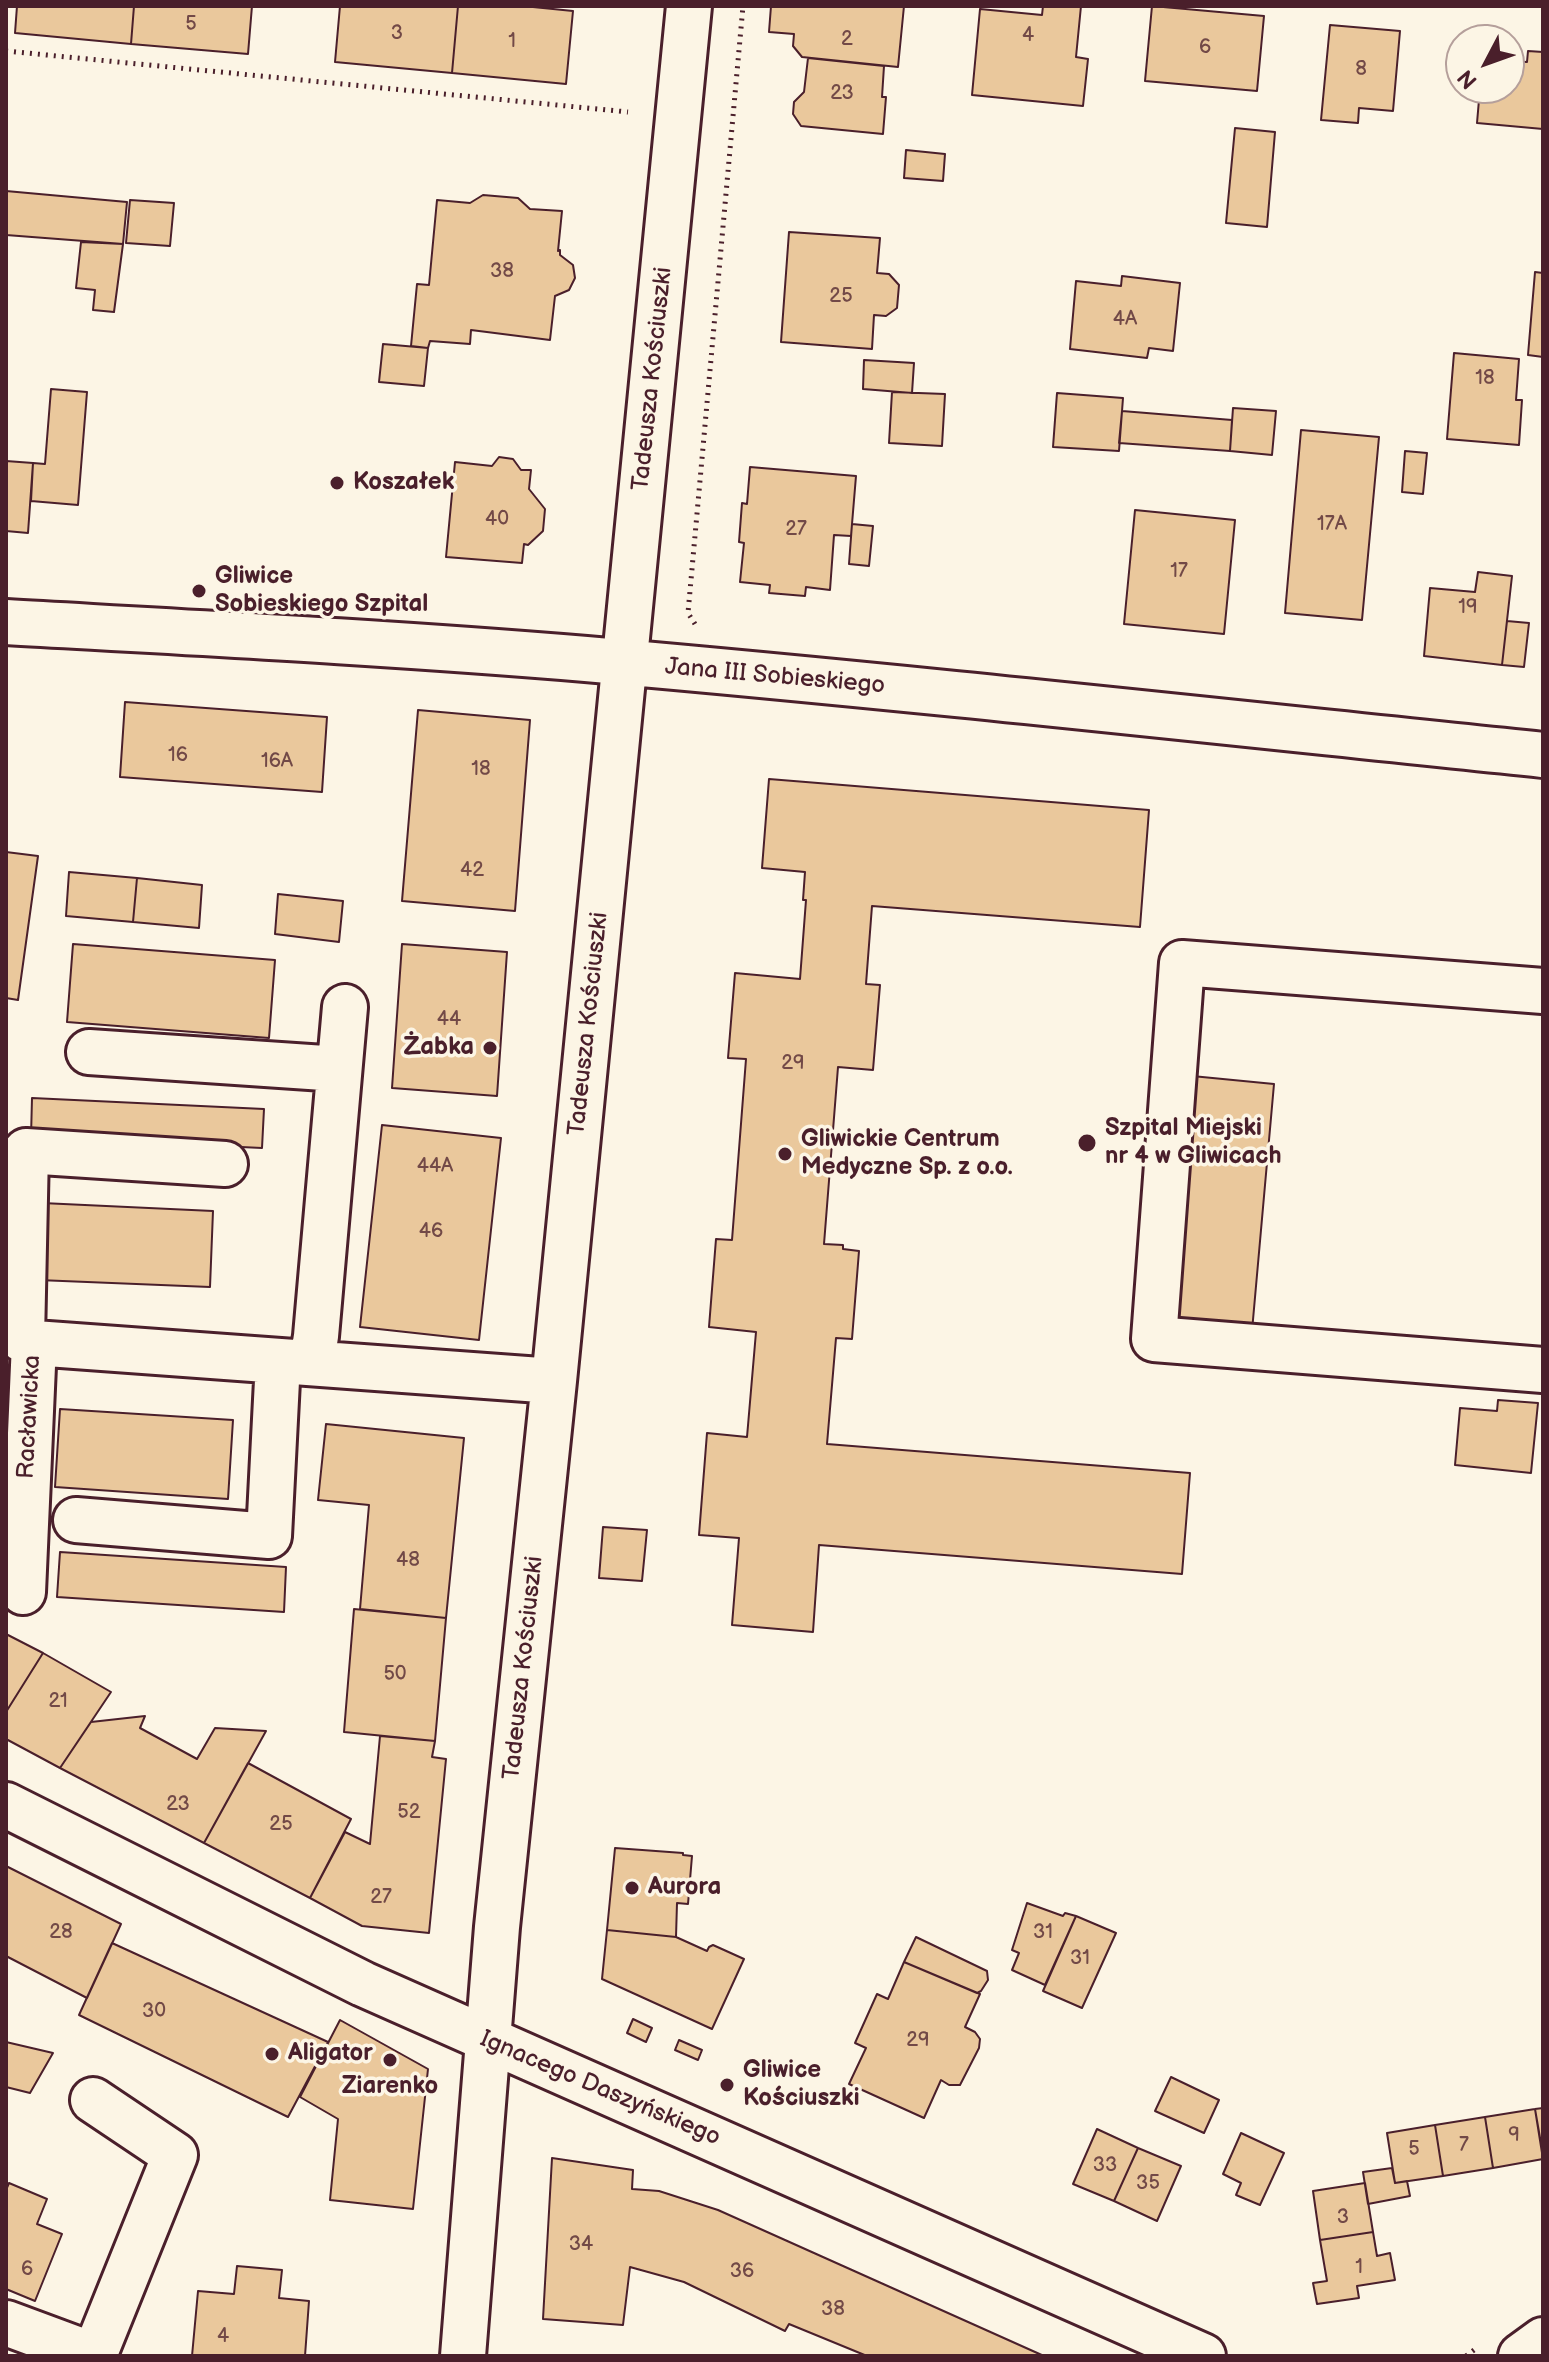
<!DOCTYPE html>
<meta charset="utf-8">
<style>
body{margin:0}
#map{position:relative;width:1549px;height:2362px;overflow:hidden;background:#fcf5e5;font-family:"Balsamiq Sans",sans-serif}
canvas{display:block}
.frame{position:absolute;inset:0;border:8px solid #4a1f2b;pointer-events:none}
.north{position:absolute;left:1445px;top:24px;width:80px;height:80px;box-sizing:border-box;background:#fcf5e5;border:2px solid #b59f9b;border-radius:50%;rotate:229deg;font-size:22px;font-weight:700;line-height:32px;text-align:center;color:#4a1f2b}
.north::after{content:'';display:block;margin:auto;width:28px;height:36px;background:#4a1f2b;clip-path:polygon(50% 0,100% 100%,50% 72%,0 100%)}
</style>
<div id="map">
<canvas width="1549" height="2362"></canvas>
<div class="frame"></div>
<div class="north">N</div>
</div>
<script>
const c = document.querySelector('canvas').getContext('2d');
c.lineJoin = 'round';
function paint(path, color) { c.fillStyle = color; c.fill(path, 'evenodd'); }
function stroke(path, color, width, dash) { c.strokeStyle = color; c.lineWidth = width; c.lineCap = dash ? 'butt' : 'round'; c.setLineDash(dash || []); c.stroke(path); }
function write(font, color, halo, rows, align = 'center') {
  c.font = font + ' "Balsamiq Sans",sans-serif'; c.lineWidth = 7; c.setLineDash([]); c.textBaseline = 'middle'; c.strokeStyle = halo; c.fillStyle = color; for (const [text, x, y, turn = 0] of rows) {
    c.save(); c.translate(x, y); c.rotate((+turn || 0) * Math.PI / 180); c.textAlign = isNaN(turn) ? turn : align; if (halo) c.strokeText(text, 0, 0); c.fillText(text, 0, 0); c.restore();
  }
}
const building = new Path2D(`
 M 17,6 L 134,6 L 131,44 L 15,33 Z
 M 134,6 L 252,6 L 248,54 L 131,44 Z
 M 340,6 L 458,6 L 452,73 L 335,62 Z
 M 458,6 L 523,6 L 573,11 L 566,84 L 452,73 Z
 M 771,6 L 904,6 L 898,67 L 802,57 L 793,46 L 794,34 L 769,32 Z
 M 1043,6 L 1081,6 L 1076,57 L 1088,59 L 1083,106 L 972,95 L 980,9 L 1042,15 Z
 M 1152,6 L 1264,16 L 1257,91 L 1145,81 Z
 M 1330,25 L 1400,31 L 1393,111 L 1359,108 L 1358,123 L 1321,120 Z
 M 1528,51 L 1543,52 L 1543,129 L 1477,123 L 1480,88 L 1509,88 L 1509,61 L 1527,62 Z
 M 808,58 L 884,66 L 882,97 L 886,97 L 883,134 L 801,126 L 793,114 L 794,102 L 804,92 Z
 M 1235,128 L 1275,132 L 1267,227 L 1226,223 Z
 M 906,150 L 945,154 L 943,181 L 904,178 Z
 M 6,191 L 127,202 L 123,244 L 6,235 Z
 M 483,195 L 518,198 L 530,209 L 562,211 L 558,251 L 560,250 L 560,255 L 573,265 L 575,278 L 569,290 L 555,296 L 550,340 L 471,330 L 470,344 L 430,341 L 428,348 L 411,346 L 417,284 L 429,285 L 437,200 L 470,203 Z
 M 130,200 L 174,203 L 170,246 L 126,243 Z
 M 789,232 L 880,238 L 877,273 L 889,274 L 899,285 L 897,308 L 886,316 L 874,315 L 872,349 L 781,342 Z
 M 81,242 L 123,244 L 114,312 L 93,310 L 95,290 L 76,288 Z
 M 1535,272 L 1543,273 L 1543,357 L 1528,355 Z
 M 1122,276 L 1180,283 L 1173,351 L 1149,348 L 1147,358 L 1070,349 L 1076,281 L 1121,286 Z
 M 383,344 L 428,348 L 424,386 L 379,382 Z
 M 1454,353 L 1519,359 L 1516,400 L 1522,400 L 1519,445 L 1447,439 Z
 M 864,360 L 914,363 L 912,393 L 863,389 Z
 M 51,389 L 87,392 L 78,505 L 31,501 L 33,463 L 45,464 Z
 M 892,392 L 945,394 L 942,446 L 889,443 Z
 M 1057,393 L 1123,398 L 1119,451 L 1053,447 Z
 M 1233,408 L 1276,411 L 1272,455 L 1230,451 Z
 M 1122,411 L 1232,420 L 1230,451 L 1119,443 Z
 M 1301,430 L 1379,437 L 1362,620 L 1285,613 Z
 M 1405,451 L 1427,453 L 1423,494 L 1402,492 Z
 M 499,457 L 513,459 L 521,470 L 531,470 L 529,489 L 545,509 L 543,531 L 528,545 L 524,544 L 522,563 L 446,557 L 455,462 L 492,466 Z
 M 6,461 L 33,463 L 28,533 L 6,531 Z
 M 750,467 L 856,476 L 851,536 L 834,535 L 830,590 L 806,587 L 805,596 L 769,593 L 770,585 L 740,582 L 744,543 L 739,542 L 742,503 L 747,504 Z
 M 1135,510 L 1235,520 L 1224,634 L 1124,624 Z
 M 852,524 L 873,526 L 869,566 L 849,564 Z
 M 1478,572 L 1512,576 L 1502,665 L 1424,656 L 1430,588 L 1475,592 Z
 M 1507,621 L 1529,623 L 1524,667 L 1502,665 Z
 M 125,702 L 327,717 L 322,792 L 120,777 Z
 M 418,710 L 530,720 L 515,911 L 402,901 Z
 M 769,779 L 1149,810 L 1140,927 L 872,906 L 866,984 L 880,985 L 873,1070 L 838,1067 L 824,1244 L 843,1245 L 843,1249 L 859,1251 L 852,1339 L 836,1338 L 827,1444 L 1190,1473 L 1182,1574 L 819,1545 L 813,1632 L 732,1625 L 739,1538 L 699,1535 L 707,1433 L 747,1437 L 756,1332 L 709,1327 L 716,1239 L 732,1240 L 746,1059 L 728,1058 L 735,973 L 800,979 L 806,900 L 803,900 L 805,872 L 762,868 Z
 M 6,852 L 38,856 L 18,1000 L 6,998 Z
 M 69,872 L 137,878 L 133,922 L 66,916 Z
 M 137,878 L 202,885 L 199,928 L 133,922 Z
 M 278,894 L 343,901 L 339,942 L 275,934 Z
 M 73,944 L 275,960 L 269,1038 L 67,1022 Z
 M 402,944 L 507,952 L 497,1096 L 392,1088 Z
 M 1192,1076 L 1274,1084 L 1252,1331 L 1169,1323 Z
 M 32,1098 L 264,1109 L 262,1148 L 31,1137 Z
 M 382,1125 L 501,1138 L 479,1340 L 360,1327 Z
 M 42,1203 L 213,1211 L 210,1287 L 38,1280 Z
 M 1498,1400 L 1538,1403 L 1531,1473 L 1455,1465 L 1460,1408 L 1497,1411 Z
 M 60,1409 L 233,1420 L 228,1499 L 55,1487 Z
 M 326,1424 L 464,1438 L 446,1618 L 360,1609 L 369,1505 L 318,1500 Z
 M 603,1527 L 647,1530 L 642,1581 L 599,1578 Z
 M 60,1552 L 286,1567 L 284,1612 L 57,1597 Z
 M 354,1609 L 446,1618 L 435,1741 L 344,1732 Z
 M 6,1634 L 43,1653 L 6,1712 Z
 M 43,1653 L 111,1692 L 60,1768 L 6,1739 L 6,1712 Z
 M 145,1716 L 140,1728 L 197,1759 L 215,1728 L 266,1731 L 204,1843 L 60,1768 L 91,1722 Z
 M 380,1736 L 435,1741 L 432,1757 L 446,1759 L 429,1933 L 362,1926 L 310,1898 L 345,1832 L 370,1844 Z
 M 248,1763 L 351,1819 L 310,1898 L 204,1843 Z
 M 615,1848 L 683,1853 L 683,1855 L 692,1856 L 688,1904 L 677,1903 L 676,1937 L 607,1930 Z
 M 6,1866 L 121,1924 L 87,1998 L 6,1956 Z
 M 1027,1903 L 1063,1916 L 1065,1913 L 1076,1916 L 1045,1985 L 1012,1970 L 1019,1953 L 1012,1950 Z
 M 1076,1916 L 1116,1933 L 1082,2008 L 1043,1991 Z
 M 607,1930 L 676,1937 L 707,1951 L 709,1947 L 713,1945 L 744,1959 L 712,2029 L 602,1979 Z
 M 916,1937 L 987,1971 L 988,1980 L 981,1991 L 977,1993 L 904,1962 Z
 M 112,1943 L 328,2042 L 288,2117 L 79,2015 Z
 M 904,1962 L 980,1994 L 965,2027 L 975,2032 L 980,2039 L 979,2048 L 960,2085 L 949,2085 L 941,2080 L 924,2118 L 849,2084 L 866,2048 L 855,2043 L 877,1994 L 888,1999 Z
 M 633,2019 L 652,2028 L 646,2042 L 627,2033 Z
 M 340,2020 L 428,2069 L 413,2209 L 330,2200 L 338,2119 L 300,2097 Z
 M 679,2040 L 702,2050 L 698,2060 L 675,2050 Z
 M 6,2042 L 53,2053 L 30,2093 L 6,2087 Z
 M 1171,2077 L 1219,2100 L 1204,2133 L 1155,2111 Z
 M 1543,2108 L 1543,2155 L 1535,2109 Z
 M 1535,2109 L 1543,2159 L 1493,2168 L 1485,2117 Z
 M 1485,2117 L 1493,2168 L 1443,2176 L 1435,2125 Z
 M 1435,2125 L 1443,2176 L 1395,2183 L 1387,2133 Z
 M 1097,2129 L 1138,2148 L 1114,2201 L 1073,2184 Z
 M 1241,2133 L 1284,2153 L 1260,2205 L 1236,2195 L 1241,2183 L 1223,2174 Z
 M 1138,2148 L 1181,2166 L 1157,2221 L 1114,2201 Z
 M 552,2158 L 633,2170 L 632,2189 L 659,2191 L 718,2210 L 1044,2356 L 867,2356 L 789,2324 L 785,2331 L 684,2282 L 630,2267 L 623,2325 L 543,2319 Z
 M 1392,2168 L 1395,2183 L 1407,2181 L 1410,2196 L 1368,2204 L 1363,2172 Z
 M 9,2183 L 47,2199 L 37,2224 L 62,2234 L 35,2301 L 6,2289 L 6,2190 Z
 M 1365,2183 L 1373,2232 L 1320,2240 L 1313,2191 Z
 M 1373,2232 L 1377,2256 L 1390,2253 L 1395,2280 L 1357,2286 L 1359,2298 L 1317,2304 L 1313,2283 L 1327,2281 L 1320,2240 Z
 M 237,2266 L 282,2270 L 279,2298 L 309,2301 L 305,2356 L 192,2356 L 198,2291 L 234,2294 Z`);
paint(building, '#eac89c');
stroke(building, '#4a1f2b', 2);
const minor = new Path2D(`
 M 6,622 C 199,633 393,643 586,659 C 906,687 1224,722 1543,755
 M 1543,991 L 1182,963 L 1154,1339 L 1543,1370
 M 89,1052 L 339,1069
 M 225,1164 L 26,1151 L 22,1339 L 34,1343 L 554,1381
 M 312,1362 L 316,1336 L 345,1007
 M 76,1520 L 269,1536 L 278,1361
 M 23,1592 L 34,1343
 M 6,1805 L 363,1984 L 1203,2356
 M 93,2100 L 175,2155 L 94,2356
 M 6,2323 L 95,2356
 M 463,2356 L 497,1927 L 554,1381 L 689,6
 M 1521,2356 L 1543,2340`);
stroke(minor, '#4a1f2b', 50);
stroke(new Path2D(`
 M 6,51 L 628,112
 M 695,624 L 688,613 L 743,6
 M 1466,2356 L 1478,2347`), '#4a1f2b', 5, [2, 6]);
stroke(minor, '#fcf5e5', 44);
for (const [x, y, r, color] of [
 [337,483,8,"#4a1f2b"],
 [199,591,8,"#4a1f2b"],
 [490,1048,8,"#4a1f2b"],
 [1087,1143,10,"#4a1f2b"],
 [785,1154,8,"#4a1f2b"],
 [632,1888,8,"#4a1f2b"],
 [272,2054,8,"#4a1f2b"],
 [390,2060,8,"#4a1f2b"],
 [727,2085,8,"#4a1f2b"]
]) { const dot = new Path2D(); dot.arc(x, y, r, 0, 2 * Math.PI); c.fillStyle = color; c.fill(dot); stroke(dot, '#fcf5e5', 3); }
write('20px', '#724947', null, [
 ["5",191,25],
 ["3",397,34],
 ["4",1028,36],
 ["2",847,40],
 ["1",512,42],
 ["6",1205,48],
 ["8",1361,70],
 ["23",842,94],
 ["38",502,272],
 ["25",841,297],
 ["4A",1125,320],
 ["18",1485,379],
 ["40",497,520],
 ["17A",1332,525],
 ["27",796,530],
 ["17",1179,572],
 ["19",1468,608],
 ["16",178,756],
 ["16A",277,762],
 ["18",481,770],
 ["42",472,871],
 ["44",449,1020],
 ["29",793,1064],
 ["44A",435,1167],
 ["46",431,1232],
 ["48",408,1561],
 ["50",395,1675],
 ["21",58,1702],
 ["23",178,1805],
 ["52",409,1813],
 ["25",281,1825],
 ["27",381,1898],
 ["28",61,1933],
 ["31",1043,1933],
 ["31",1080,1959],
 ["30",154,2012],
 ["29",918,2041],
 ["9",1514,2136],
 ["7",1464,2146],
 ["5",1414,2150],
 ["33",1105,2166],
 ["35",1148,2184],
 ["3",1343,2218],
 ["34",581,2245],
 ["1",1359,2268],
 ["6",27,2270],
 ["36",742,2272],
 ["38",833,2310],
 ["4",223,2337]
]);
write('24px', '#4a1f2b', '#fcf5e5', [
 ["Tadeusza Kościuszki",653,379,-84],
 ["Jana III Sobieskiego",775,677,5],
 ["Tadeusza Kościuszki",589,1024,-84],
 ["Racławicka",30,1417,-87],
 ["Tadeusza Kościuszki",524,1668,-84],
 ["Ignacego Daszyńskiego",600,2089,23]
]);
write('bold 24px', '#4a1f2b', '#fcf5e5', [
 ["Koszałek",353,483],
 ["Gliwice",215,577],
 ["Sobieskiego Szpital",215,605],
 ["Żabka",474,1048,"right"],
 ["Szpital Miejski",1105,1129],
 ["nr 4 w Gliwicach",1105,1157],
 ["Gliwickie Centrum",801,1140],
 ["Medyczne Sp. z o.o.",801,1168],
 ["Aurora",648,1888],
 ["Aligator",288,2054],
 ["Gliwice",743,2071],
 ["Kościuszki",743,2099],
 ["Ziarenko",390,2087,"center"]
], 'left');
</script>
